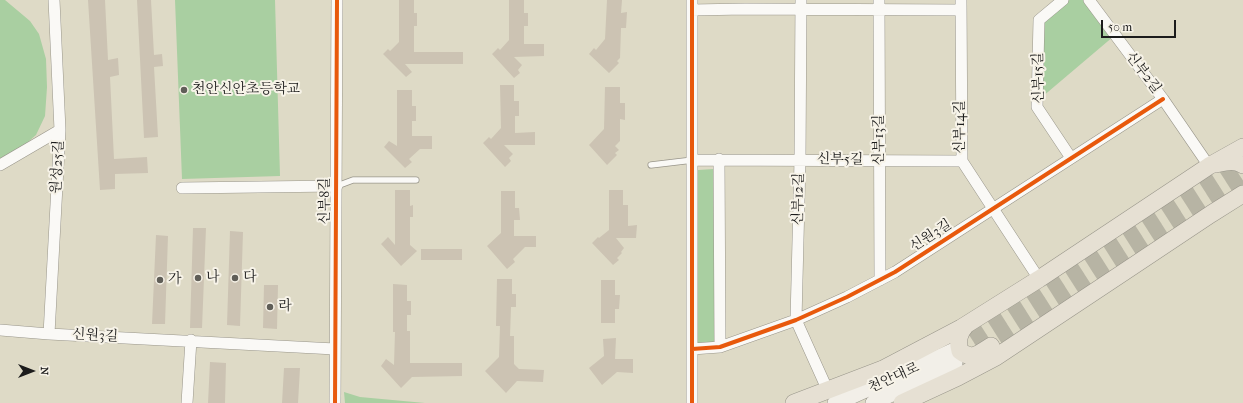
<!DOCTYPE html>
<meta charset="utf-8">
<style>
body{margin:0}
#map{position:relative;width:1243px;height:403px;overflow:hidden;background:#dedac6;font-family:"IM FELL French Canon",serif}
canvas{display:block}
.north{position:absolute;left:12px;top:351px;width:40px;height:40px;-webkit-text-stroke:3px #f7f3e8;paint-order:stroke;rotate:90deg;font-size:11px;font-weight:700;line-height:16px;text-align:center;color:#1c1c1c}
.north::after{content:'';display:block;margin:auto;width:14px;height:18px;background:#1c1c1c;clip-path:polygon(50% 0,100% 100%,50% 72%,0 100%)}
.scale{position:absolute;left:1101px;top:20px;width:75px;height:18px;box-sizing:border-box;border:2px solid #1c1c1c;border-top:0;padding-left:5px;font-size:12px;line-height:14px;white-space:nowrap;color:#1c1c1c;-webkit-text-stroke:3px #f7f3e8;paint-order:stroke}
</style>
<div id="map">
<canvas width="1243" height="403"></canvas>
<div class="north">N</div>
<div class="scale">50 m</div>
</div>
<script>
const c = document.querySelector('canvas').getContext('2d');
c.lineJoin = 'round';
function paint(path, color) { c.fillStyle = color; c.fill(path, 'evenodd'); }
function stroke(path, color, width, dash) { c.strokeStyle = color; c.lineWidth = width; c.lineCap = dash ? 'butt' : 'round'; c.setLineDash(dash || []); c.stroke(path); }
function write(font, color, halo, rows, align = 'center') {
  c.font = font + ' "IM FELL French Canon","Noto Serif KR",serif'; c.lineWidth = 4; c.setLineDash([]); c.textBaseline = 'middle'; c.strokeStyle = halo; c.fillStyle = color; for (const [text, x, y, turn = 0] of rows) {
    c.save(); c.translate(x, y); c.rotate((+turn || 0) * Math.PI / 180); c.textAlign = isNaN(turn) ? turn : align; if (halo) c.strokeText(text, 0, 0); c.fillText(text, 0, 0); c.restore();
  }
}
paint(new Path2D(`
 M 0,0 L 5,0 L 30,21 L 39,34 L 46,59 L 47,87 L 45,116 L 36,135 L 20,149 L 0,160 Z
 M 175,0 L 275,0 L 280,176 L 182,179 Z
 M 1068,0 L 1086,0 L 1114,36 L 1042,97 L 1042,22 Z
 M 714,169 L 716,339 L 712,343 L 696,344 L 695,171 L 698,170 Z
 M 344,392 L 360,397 L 425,403 L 345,403 Z`), '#a9cfa1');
paint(new Path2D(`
 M 88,0 L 105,0 L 108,60 L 118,58 L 119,75 L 110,77 L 114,159 L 147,157 L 148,173 L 115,174 L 115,189 L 100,190 Z
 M 137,0 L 151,0 L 154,55 L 162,54 L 163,66 L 154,67 L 158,137 L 144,138 Z
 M 399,0 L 414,0 L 414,13 L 417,13 L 417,26 L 414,26 L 414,52 L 463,52 L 463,64 L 405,64 L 412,72 L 406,77 L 383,54 L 388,49 L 390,51 L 399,42 Z
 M 509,0 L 524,0 L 524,13 L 528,13 L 528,26 L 524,26 L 524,44 L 544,44 L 544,56 L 514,57 L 522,65 L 518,70 L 520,73 L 514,78 L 492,54 L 498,48 L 500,50 L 509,40 Z
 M 607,0 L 622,0 L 621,13 L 627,12 L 626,28 L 621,28 L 620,58 L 617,61 L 619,63 L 609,73 L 589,54 L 594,48 L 596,50 L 605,39 Z
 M 500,85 L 514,85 L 514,101 L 519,101 L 519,116 L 515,116 L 515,133 L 535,132 L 535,145 L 504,145 L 513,154 L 509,158 L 511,161 L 505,167 L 483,143 L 489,137 L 491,139 L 501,128 Z
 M 605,87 L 620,87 L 620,103 L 625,103 L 625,120 L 620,119 L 620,141 L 615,146 L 619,150 L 615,153 L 617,155 L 607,165 L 589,145 L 604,129 Z
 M 397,90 L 412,90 L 412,106 L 416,106 L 416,121 L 412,121 L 412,136 L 432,136 L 432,149 L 420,149 L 409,159 L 412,162 L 405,168 L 384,147 L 389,141 L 397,146 Z
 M 395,190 L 410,190 L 410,206 L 413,205 L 413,217 L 410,217 L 410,245 L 417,251 L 401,266 L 381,244 L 388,237 L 395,245 Z
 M 609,190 L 623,190 L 623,205 L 628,205 L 628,226 L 637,225 L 636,238 L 616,238 L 624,248 L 621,252 L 622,253 L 617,258 L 619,260 L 613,265 L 592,243 L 598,237 L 599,238 L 609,230 Z
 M 501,191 L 515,191 L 515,208 L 519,208 L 520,220 L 514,220 L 514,236 L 536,236 L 536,247 L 525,247 L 513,259 L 515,262 L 507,269 L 487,246 L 501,233 Z
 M 193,228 L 206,228 L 202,328 L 190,328 Z
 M 230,231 L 243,232 L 240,326 L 227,325 Z
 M 156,235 L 168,236 L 165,324 L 152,324 Z
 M 421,249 L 462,249 L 462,260 L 421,260 Z
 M 497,279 L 512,279 L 512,294 L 516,294 L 516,307 L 511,307 L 510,336 L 514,336 L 514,364 L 519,369 L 544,370 L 543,382 L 517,381 L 506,393 L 485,371 L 499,357 L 500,326 L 496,326 Z
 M 601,280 L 615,280 L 615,295 L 620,295 L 619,309 L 615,309 L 615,323 L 601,323 Z
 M 393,284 L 407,285 L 407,301 L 411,301 L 411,315 L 407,315 L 407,331 L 410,331 L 410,363 L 462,363 L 462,376 L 412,377 L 401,388 L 381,366 L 386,359 L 394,365 L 395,332 L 393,332 Z
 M 264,285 L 278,285 L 277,329 L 263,328 Z
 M 616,338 L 615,359 L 633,359 L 633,373 L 617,372 L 602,385 L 589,368 L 604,356 L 603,339 Z
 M 210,362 L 226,363 L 225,403 L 208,403 Z
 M 284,368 L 300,368 L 298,403 L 282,403 Z`), '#ccc3b3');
stroke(new Path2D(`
 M 978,349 L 1243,179
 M 952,351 L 1243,163`), '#b7b4a4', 15, [15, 8]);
const service = new Path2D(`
 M 651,165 L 693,160
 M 337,186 L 353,180 L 416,180`);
const minor = new Path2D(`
 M 692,0 L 692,403
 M 801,0 L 800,160 L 796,320 L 828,391
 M 879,0 L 880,280
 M 961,0 L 962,161 L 1039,279
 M 1063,0 L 1039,20 L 1037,107 L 1071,158
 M 1089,0 L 1163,99 L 1209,166
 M 692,10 L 745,9 L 961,10
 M 719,159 L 720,347
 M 693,160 L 962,161
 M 0,165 L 60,130
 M 182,188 L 337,186
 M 0,330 L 49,334 L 335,349
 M 49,334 L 60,130 L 54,0
 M 692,349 L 720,347 L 796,320 L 847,297 L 895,272 L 1163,99
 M 187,403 L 191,340
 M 335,403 L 337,0`);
const secondary = new Path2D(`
 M 835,403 L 848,398 L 952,351
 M 873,403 L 942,370 L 955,363`);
const primary = new Path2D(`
 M 1216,164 C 1225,162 1235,159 1243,165
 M 966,325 C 959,333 957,340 960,351 C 973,361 979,353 991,346
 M 794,403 L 883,369 L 961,328 L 1039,279 L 1209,166 L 1243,147
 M 902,403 L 958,377 L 996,357 L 1124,272 L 1211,214 L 1243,194`);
stroke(service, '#98958a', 7);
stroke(minor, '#98958a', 12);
stroke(secondary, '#98958a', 16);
stroke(primary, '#98958a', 18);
stroke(service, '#faf9f6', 5.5);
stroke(minor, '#faf9f6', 11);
stroke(secondary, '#f2efe8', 15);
stroke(primary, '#e6e0d3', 17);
stroke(new Path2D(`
 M 692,0 L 692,403
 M 692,349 L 720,347 L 796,320 L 847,297 L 895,272 L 1163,99
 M 335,403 L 337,0`), '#e8590c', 4);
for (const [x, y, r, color] of [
 [184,90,4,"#605e58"],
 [198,278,4,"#605e58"],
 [235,278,4,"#605e58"],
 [160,280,4,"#605e58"],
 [270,307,4,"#605e58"]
]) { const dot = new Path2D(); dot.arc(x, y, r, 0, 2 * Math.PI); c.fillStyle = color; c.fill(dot); stroke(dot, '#f7f3e8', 1.5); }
write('14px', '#1c1c1c', '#f7f3e8', [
 ["신부2길",1143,73,53],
 ["신부15길",1039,78,-91],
 ["신부14길",961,127,-90],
 ["신부13길",880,140,-90],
 ["신부5길",840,160,1],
 ["원성25길",58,167,-87],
 ["신부12길",799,199,-89],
 ["신부8길",326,201,-90],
 ["신원3길",931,236,-33],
 ["신원3길",95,336,3],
 ["천안대로",894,378,-24]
]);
write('14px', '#1c1c1c', '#f7f3e8', [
 ["천안신안초등학교",192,90],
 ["나",206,278],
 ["다",243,278],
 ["가",168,280],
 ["라",278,307]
], 'left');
</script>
